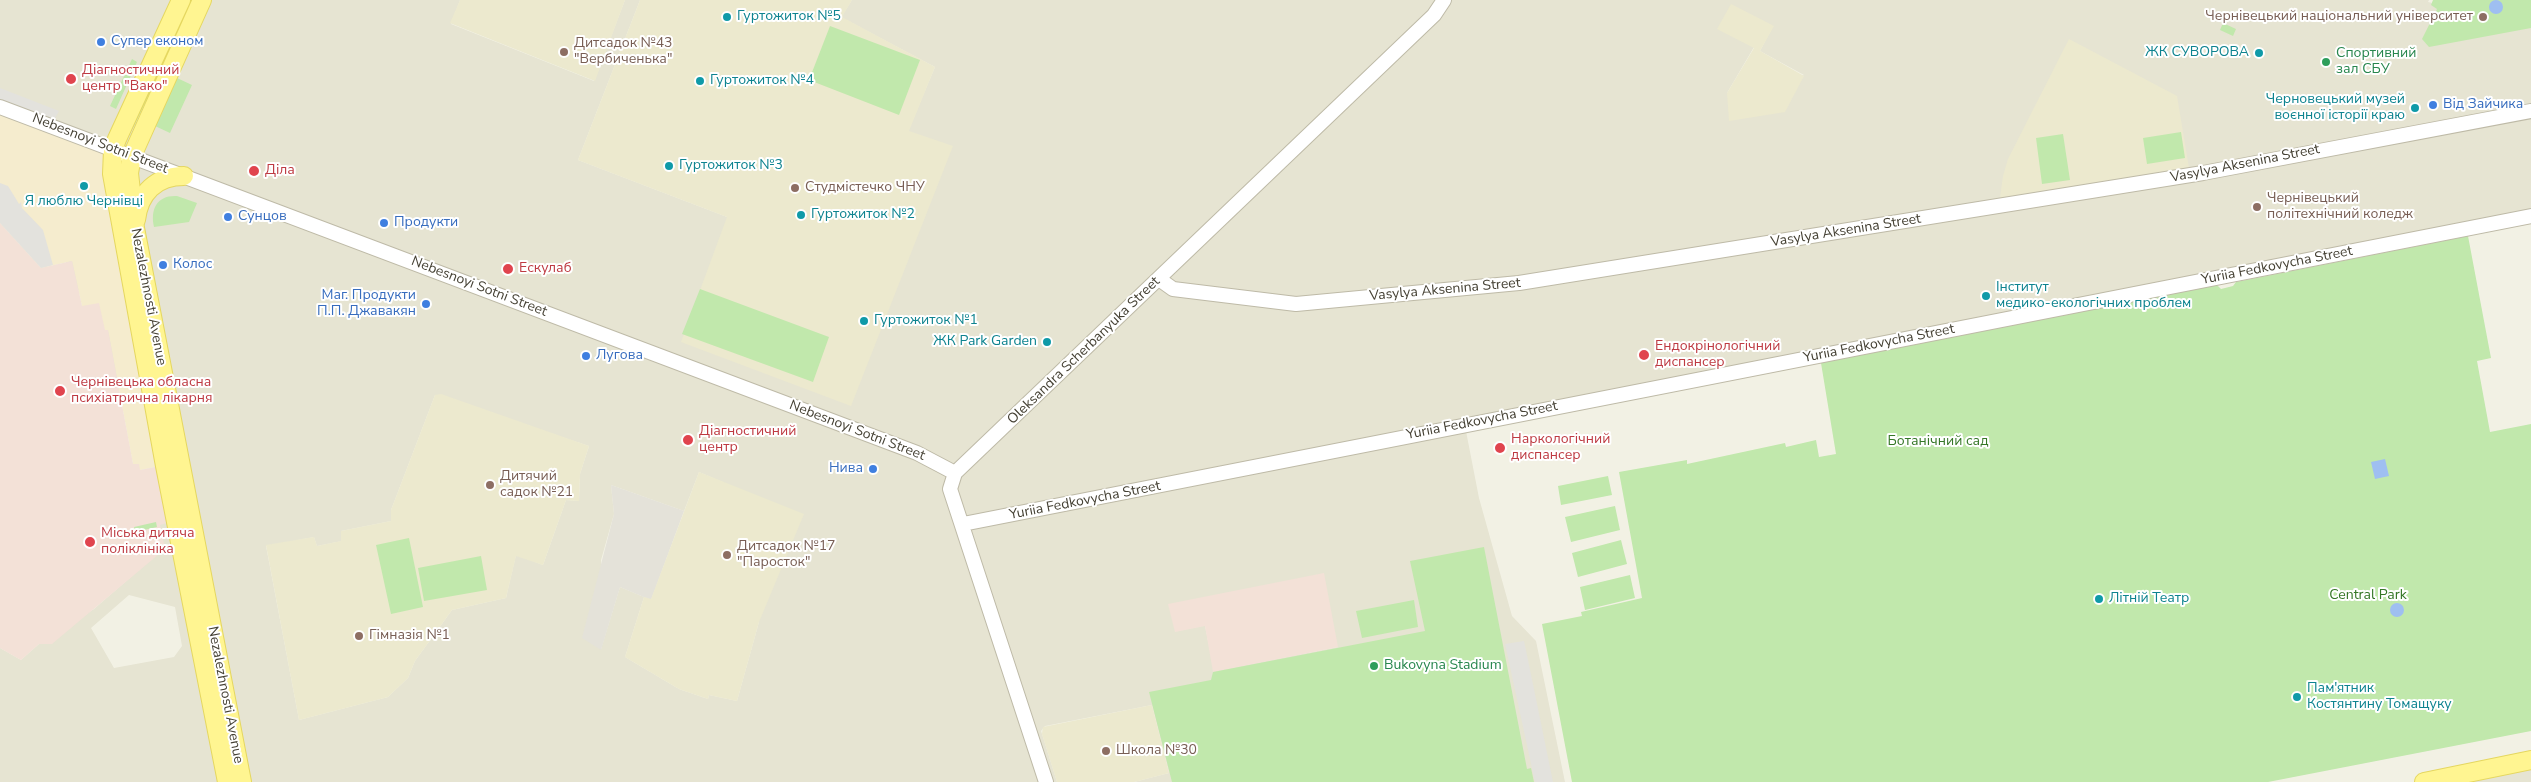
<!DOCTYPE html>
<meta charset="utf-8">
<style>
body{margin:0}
canvas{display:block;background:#f2f1e4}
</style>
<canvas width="2531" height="782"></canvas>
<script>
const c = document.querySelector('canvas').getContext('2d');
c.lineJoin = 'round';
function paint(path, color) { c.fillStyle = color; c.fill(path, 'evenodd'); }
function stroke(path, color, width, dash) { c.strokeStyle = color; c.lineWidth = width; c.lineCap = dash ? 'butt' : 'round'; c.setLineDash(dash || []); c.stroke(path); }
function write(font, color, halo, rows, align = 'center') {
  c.font = font + ' "Nunito Sans",sans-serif'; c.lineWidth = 4; c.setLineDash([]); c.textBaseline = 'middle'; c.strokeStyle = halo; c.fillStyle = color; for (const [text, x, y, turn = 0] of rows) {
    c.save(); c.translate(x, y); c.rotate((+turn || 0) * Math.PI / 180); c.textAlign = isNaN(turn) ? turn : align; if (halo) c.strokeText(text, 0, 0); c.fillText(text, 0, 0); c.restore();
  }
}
paint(new Path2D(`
 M 0,0 L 460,0 L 451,24 L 594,81 L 625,0 L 640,0 L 578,160 L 727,217 L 908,131 L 935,67 L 841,17 L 852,0 L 2429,0 L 2428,2 L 2531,27 L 2531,216 L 1465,426 L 1479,498 L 1512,616 L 1536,641 L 1565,782 L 1134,782 L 1169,773 L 1152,705 L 1045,726 L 1041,731 L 1042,734 L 1057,782 L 0,782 L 0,648 L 21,660 L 39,644 L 94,609 L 133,575 L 160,524 L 177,520 L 0,108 ZM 1773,26 L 1760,51 L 1804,75 L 1727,93 L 1754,47 ZM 435,395 L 589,446 L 580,474 L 579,501 L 566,500 L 543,565 L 516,555 L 506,598 L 452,610 L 415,661 L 408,678 L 388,697 L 299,720 L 266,546 L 314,537 L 317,546 L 342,541 L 341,531 L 391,521 L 391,510 ZM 699,472 L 725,483 L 759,622 L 737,701 L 709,695 L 708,699 L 679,689 L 625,657 L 644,597 L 620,587 L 601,649 L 601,560 L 614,514 L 611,485 L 684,511 ZM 129,595 L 175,607 L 182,646 L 174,657 L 114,668 L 91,628 ZM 1205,626 L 1338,647 L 1214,671 Z
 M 2531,761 L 2531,782 L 2426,782 Z`), '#e6e4d2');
paint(new Path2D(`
 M 0,108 L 114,149 L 165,465 L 140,470 L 133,464 L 108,330 L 105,331 L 82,306 L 72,261 L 41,268 L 0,223 Z`), '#f5ecce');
paint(new Path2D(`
 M 611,485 L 684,511 L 651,600 L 620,587 L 601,650 L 582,638 L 614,514 Z`), '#e4e2d9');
paint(new Path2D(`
 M 460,0 L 625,0 L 595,81 L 450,23 Z
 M 640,0 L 852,0 L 842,17 L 935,67 L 909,131 L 953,146 L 851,406 L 681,342 L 727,217 L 578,160 Z
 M 1731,4 L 1774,26 L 1760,51 L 1804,76 L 1785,112 L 1729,121 L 1727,93 L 1754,48 L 1717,29 Z
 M 2069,39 L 2177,96 L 2190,174 L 1999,205 L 2003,176 L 2008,159 Z
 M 441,394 L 589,446 L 580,474 L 579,501 L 566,500 L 543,565 L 516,556 L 506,598 L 452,610 L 415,661 L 408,678 L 388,697 L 299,720 L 266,545 L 314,537 L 317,546 L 341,541 L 341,531 L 391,521 L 391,510 L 435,395 Z
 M 699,472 L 804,514 L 759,622 L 737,701 L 709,695 L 708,699 L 679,689 L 625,657 L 644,597 L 651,599 Z
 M 1152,705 L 1169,773 L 1134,782 L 1057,782 L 1042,734 L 1043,727 Z`), '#ece9ce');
paint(new Path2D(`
 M 0,223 L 41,268 L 72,261 L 82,306 L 99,303 L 105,330 L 108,330 L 133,464 L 139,464 L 140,470 L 165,465 L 177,520 L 160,525 L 165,549 L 52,644 L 39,644 L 21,660 L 0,648 Z
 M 1324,573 L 1338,647 L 1213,672 L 1205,626 L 1175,632 L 1168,604 Z`), '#f3e1d7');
paint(new Path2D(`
 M 187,0 L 194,0 L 134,126 L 125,139 Z
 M 2433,0 L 2531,0 L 2531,28 L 2429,47 L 2422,39 L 2437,9 L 2431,5 Z
 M 2223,23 L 2236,29 L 2233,36 L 2220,30 Z
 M 830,26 L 920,60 L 899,115 L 809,80 Z
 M 132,59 L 137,62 L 116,109 L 110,106 Z
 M 177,78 L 192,85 L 170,133 L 155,126 Z
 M 2181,132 L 2185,158 L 2147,164 L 2143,138 Z
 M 2063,134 L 2070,180 L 2042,184 L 2036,138 Z
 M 177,196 L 197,203 L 189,222 L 154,227 C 150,209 157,195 177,196 Z
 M 2468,236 L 2491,358 L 2477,361 L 2490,432 L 2531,424 L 2531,731 L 2268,782 L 1572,782 L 1542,624 L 1582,616 L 1581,612 L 1642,598 L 1619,472 L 1687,460 L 1687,464 L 1785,443 L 1786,447 L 1816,440 L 1819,457 L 1836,454 L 1821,363 L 2217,285 L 2221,289 L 2233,286 L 2236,282 Z
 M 700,289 L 829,337 L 813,382 L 682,334 Z
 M 1608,476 L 1612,495 L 1561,505 L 1558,486 Z
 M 1615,506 L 1620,530 L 1571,542 L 1565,517 Z
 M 156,522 L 157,527 L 135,532 L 134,527 Z
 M 409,538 L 423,607 L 391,614 L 376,545 Z
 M 1621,540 L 1627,564 L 1578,577 L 1572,553 Z
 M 1484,547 L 1527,769 L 1531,768 L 1534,782 L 1172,782 L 1149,692 L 1211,680 L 1213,672 L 1425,631 L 1410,561 Z
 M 481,556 L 487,590 L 424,601 L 418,568 Z
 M 1630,575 L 1635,598 L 1585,610 L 1580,587 Z
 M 1414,600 L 1418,627 L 1362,638 L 1356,611 Z`), '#c1e8ac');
paint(new Path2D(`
 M 0,88 L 59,111 L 51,126 L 0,107 Z
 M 0,183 L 8,186 L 16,199 L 19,204 L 21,202 L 22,208 L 43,230 L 53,265 L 41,268 L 0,223 Z
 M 1524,641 L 1528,660 L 1553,782 L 1535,782 L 1505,644 Z`), '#e3e2dd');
paint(new Path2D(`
 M2489 7a7 7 0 1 1 14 0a7 7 0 1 1-14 0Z
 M 2385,459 L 2389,476 L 2375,479 L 2371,462 Z
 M2390 610a7 7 0 1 1 14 0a7 7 0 1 1-14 0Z`), '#9fbff1');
const minor = new Path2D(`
 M 0,107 L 917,453 L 955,473
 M 1159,279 L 1173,289 L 1296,304 L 1519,283 L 2203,173 L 2531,111
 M 963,524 L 2531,216
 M 1046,782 L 950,489 L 955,473 L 1434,15 L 1444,0`);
const major = new Path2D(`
 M 181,0 L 117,139 L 113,150 L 112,174 L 165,466 L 227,782
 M 202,0 L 132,156 L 129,173 L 135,228 L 242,782
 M 136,220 C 139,193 156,176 184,176
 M 2424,782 L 2531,760`);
stroke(minor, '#bebaa7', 16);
stroke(major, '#e5d760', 20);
stroke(minor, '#fff', 14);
stroke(major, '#fff591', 18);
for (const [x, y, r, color] of [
 [727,17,5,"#0f9aa8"],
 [2483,17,5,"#8d6e63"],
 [101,42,5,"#3f7fe0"],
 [564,52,5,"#8d6e63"],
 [2259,53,5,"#0f9aa8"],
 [2326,62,5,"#2e9e5b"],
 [71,79,6,"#e0444e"],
 [700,81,5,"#0f9aa8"],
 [2433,105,5,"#3f7fe0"],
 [2415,108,5,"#0f9aa8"],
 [669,166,5,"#0f9aa8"],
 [254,171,6,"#e0444e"],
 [84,186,5,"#0f9aa8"],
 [795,188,5,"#8d6e63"],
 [2257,207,5,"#8d6e63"],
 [801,215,5,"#0f9aa8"],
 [228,217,5,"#3f7fe0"],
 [384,223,5,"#3f7fe0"],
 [163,265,5,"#3f7fe0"],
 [508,269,6,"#e0444e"],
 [1986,296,5,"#0f9aa8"],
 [426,304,5,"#3f7fe0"],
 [864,321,5,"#0f9aa8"],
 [1047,342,5,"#0f9aa8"],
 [1644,355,6,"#e0444e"],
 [586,356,5,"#3f7fe0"],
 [60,391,6,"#e0444e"],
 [688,440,6,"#e0444e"],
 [1500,448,6,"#e0444e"],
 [873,469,5,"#3f7fe0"],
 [490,485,5,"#8d6e63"],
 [90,542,6,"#e0444e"],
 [727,555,5,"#8d6e63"],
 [2099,599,5,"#0f9aa8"],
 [359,636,5,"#8d6e63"],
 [1374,666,5,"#2e9e5b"],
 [2297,697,5,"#0f9aa8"],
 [1106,751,5,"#8d6e63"]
]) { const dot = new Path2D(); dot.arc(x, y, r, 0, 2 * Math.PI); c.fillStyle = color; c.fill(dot); stroke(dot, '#fff', 2); }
write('14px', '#0d838f', '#fff', [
 ["Гуртожиток №5",737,17],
 ["ЖК СУВОРОВА",2249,53,"right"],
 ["Гуртожиток №4",710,81],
 ["Черновецький музей",2405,100,"right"],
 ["воєнної історії краю",2405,116,"right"],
 ["Гуртожиток №3",679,166],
 ["Я люблю Чернівці",84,202,"center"],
 ["Гуртожиток №2",811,215],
 ["Інститут",1996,288],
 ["медико-екологічних проблем",1996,304],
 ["Гуртожиток №1",874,321],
 ["ЖК Park Garden",1037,342,"right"],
 ["Літній Театр",2109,599],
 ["Пам'ятник",2307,689],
 ["Костянтину Томащуку",2307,705]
], 'left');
write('14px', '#785e54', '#fff', [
 ["Чернівецький національний університет",2473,17,"right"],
 ["Дитсадок №43",574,44],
 ["\"Вербиченька\"",574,60],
 ["Студмістечко ЧНУ",805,188],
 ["Чернівецький",2267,199],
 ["політехнічний коледж",2267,215],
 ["Дитячий",500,477],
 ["садок №21",500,493],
 ["Дитсадок №17",737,547],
 ["\"Паросток\"",737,563],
 ["Гімназія №1",369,636],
 ["Школа №30",1116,751]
], 'left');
write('14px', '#366cbe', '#fff', [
 ["Супер економ",111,42],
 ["Від Зайчика",2443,105],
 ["Сунцов",238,217],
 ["Продукти",394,223],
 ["Колос",173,265],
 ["Маг. Продукти",416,296,"right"],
 ["П.П. Джавакян",416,312,"right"],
 ["Лугова",596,356],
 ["Нива",863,469,"right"]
], 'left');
write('14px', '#27864d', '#fff', [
 ["Спортивний",2336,54],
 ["зал СБУ",2336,70],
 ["Bukovyna Stadium",1384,666]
], 'left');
write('14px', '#be3a42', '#fff', [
 ["Діагностичний",82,71],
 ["центр \"Вако\"",82,87],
 ["Діла",265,171],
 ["Ескулаб",519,269],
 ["Ендокрінологічний",1655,347],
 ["диспансер",1655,363],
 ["Чернівецька обласна",71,383],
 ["психіатрична лікарня",71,399],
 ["Діагностичний",699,432],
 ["центр",699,448],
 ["Наркологічний",1511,440],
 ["диспансер",1511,456],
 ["Міська дитяча",101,534],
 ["поліклініка",101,550]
], 'left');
write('14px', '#454134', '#fff', [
 ["Nebesnoyi Sotni Street",100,144,21],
 ["Vasylya Aksenina Street",2245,164,-11],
 ["Vasylya Aksenina Street",1846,231,-9],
 ["Yuriia Fedkovycha Street",2277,266,-11],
 ["Nebesnoyi Sotni Street",479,287,21],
 ["Vasylya Aksenina Street",1445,290,-5],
 ["Nezalezhnosti Avenue",148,297,79],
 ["Yuriia Fedkovycha Street",1879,344,-11],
 ["Oleksandra Scherbanyuka Street",1084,351,-44],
 ["Yuriia Fedkovycha Street",1482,421,-11],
 ["Nebesnoyi Sotni Street",857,431,21],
 ["Yuriia Fedkovycha Street",1085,501,-11],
 ["Nezalezhnosti Avenue",225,695,79]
]);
write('14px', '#357727', '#fff', [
 ["Ботанічний сад",1938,442],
 ["Central Park",2368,596]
]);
</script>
